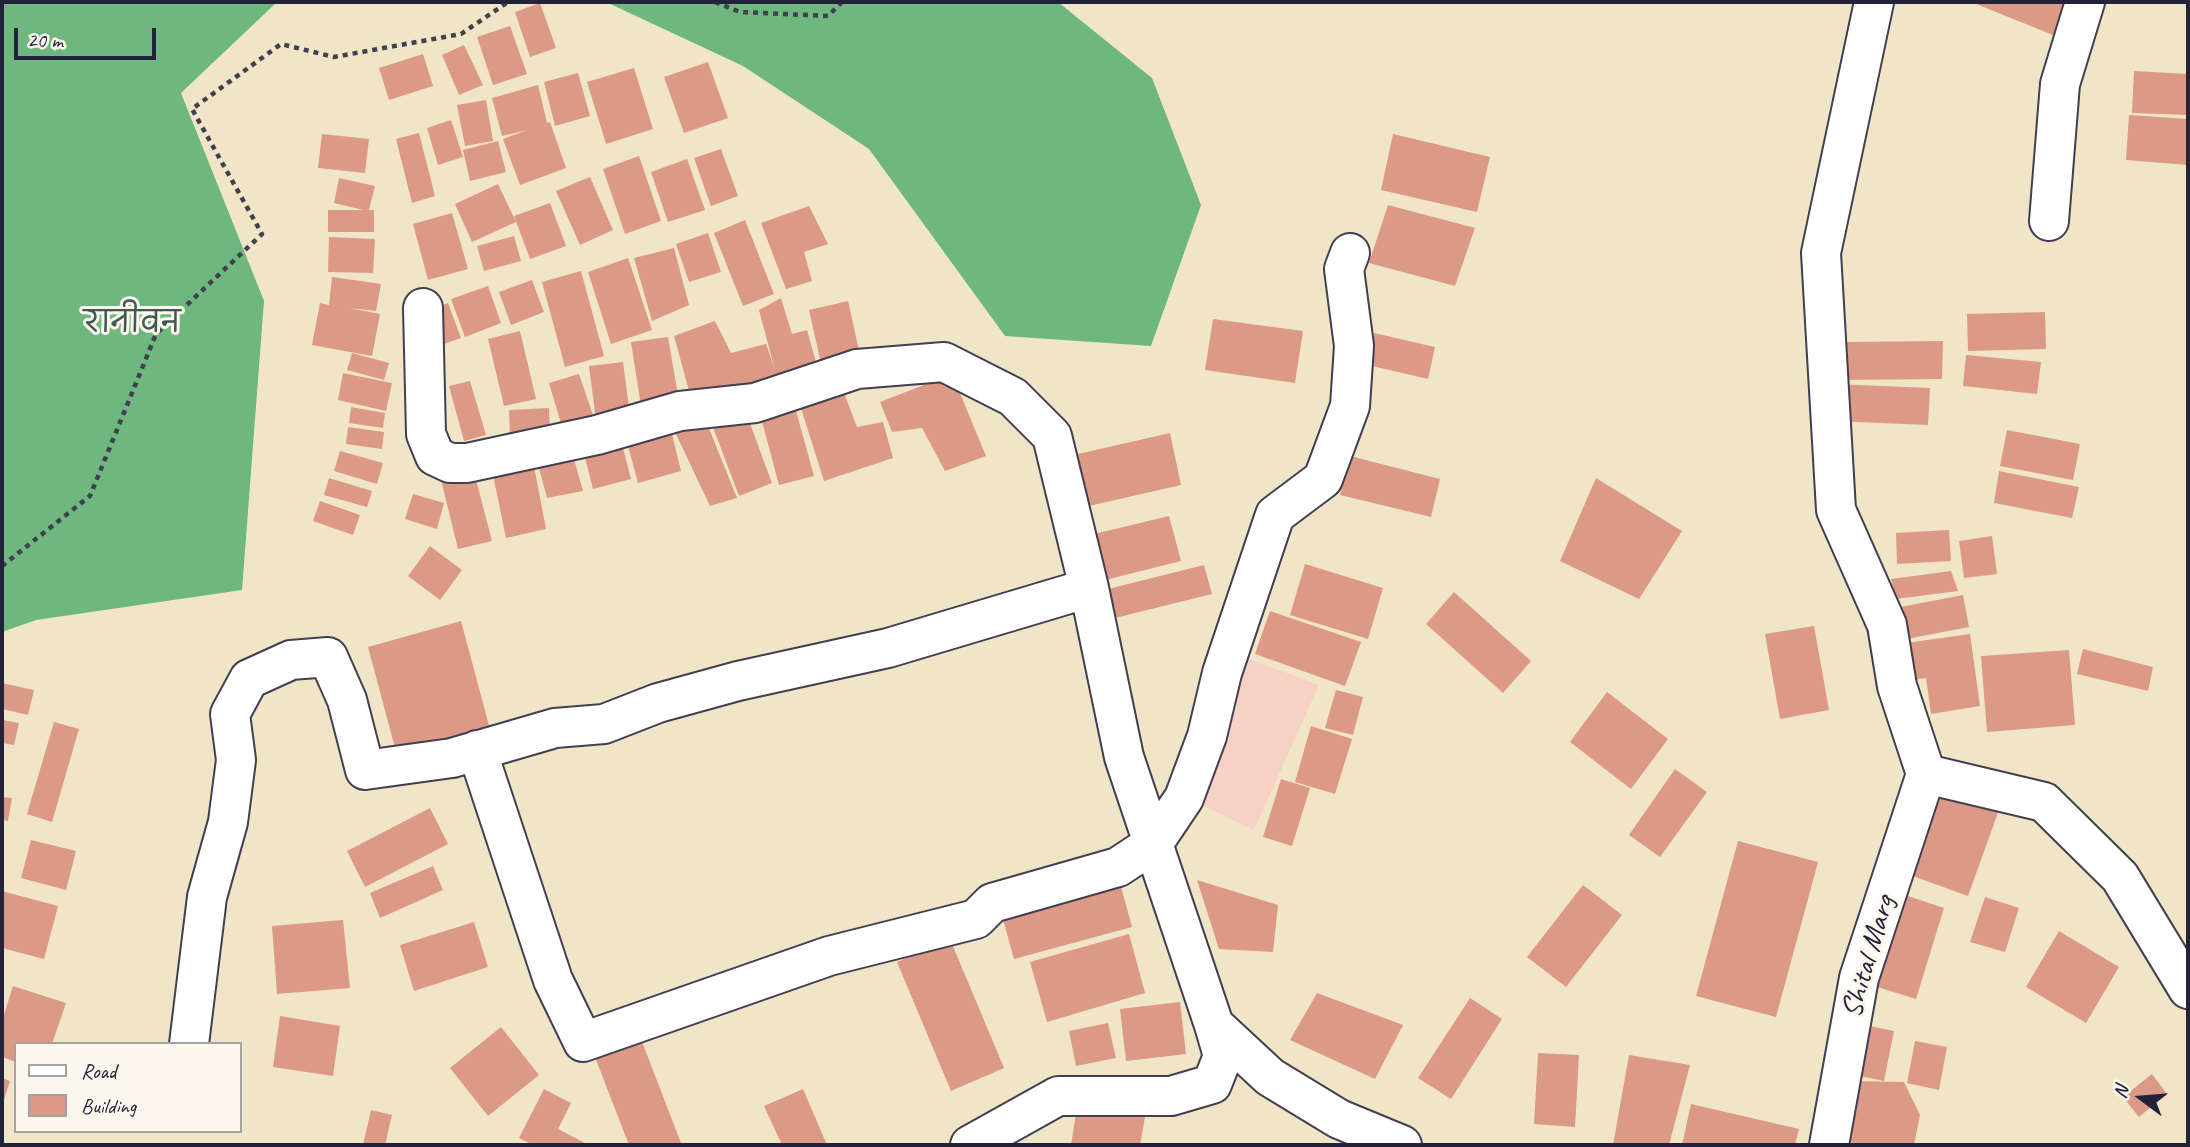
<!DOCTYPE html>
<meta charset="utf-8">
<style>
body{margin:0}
#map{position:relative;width:2190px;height:1147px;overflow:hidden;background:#f1e5c8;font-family:Caveat,sans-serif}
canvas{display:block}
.frame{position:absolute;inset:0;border:4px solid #22223b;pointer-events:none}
.legend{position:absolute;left:14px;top:1042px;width:228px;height:91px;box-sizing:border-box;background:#fbf7ec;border:2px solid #a4a2a5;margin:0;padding:9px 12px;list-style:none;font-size:21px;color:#22223b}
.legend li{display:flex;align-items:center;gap:14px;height:35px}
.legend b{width:35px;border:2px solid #a4a2a5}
.north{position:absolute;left:2106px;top:1063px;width:70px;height:70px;-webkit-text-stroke:5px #fbf7ec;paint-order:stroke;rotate:286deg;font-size:19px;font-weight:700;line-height:28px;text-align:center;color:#22223b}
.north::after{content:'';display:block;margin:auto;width:24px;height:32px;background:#22223b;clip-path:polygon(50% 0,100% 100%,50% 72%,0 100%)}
.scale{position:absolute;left:14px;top:28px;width:142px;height:32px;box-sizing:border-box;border:4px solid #22223b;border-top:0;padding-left:9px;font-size:21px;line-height:24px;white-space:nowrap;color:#22223b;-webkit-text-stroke:5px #fbf7ec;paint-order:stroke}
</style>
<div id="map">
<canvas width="2190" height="1147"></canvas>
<div class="frame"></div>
<ul class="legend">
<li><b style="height:9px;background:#fff"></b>Road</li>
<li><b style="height:19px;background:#dc9986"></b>Building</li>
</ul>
<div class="north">N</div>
<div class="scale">20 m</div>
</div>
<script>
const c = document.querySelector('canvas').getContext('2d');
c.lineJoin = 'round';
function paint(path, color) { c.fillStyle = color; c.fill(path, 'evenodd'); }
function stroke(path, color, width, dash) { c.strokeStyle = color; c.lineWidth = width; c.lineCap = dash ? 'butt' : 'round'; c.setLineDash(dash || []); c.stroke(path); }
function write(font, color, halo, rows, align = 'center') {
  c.font = font + ' Caveat,"Playpen Sans Deva",sans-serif'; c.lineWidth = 6; c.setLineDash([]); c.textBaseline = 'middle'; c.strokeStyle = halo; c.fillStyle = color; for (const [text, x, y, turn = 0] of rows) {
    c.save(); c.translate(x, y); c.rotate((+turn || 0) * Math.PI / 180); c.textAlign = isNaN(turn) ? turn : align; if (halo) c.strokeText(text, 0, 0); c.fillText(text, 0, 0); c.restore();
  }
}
paint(new Path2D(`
 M 1236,654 L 1319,685 L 1254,830 L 1191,800 Z`), '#f6d2c5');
paint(new Path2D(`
 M 2,2 L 277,2 L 181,93 L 264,301 L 242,590 L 36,620 L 2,632 Z
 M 606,2 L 1058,2 L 1152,78 L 1201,205 L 1151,346 L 1005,336 L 869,149 L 743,66 Z`), '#6eb77e');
paint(new Path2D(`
 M 1977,2 L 2067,2 L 2063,39 L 1976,4 Z
 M 540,3 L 556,48 L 530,57 L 515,12 Z
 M 510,26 L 527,74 L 493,85 L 477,37 Z
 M 464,45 L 483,85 L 459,95 L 442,55 Z
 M 423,54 L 433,86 L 389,100 L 379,68 Z
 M 708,62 L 728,118 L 684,133 L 664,77 Z
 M 634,68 L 653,129 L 606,144 L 587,82 Z
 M 2134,71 L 2188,74 L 2188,115 L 2132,113 Z
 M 578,73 L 590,116 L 555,126 L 544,82 Z
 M 538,85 L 547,123 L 550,122 L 566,168 L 520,185 L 503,139 L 527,130 L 502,136 L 492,98 Z
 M 486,100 L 493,141 L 465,146 L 457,105 Z
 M 2129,115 L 2188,119 L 2188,165 L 2126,160 Z
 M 451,120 L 463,157 L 438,165 L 427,128 Z
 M 419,133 L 435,196 L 412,203 L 396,139 Z
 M 322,134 L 369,139 L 365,173 L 318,168 Z
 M 1393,134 L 1490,157 L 1477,212 L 1381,190 Z
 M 498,141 L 506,172 L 470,181 L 463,150 Z
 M 721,149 L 738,196 L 711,206 L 694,158 Z
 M 639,156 L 661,221 L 625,234 L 603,169 Z
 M 687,159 L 705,210 L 668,222 L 651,172 Z
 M 590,177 L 613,230 L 580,245 L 556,191 Z
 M 339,178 L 375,186 L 369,210 L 374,210 L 374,232 L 328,232 L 328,210 L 363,210 L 334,203 Z
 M 498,184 L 516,222 L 472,242 L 455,204 Z
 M 550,203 L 566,246 L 530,259 L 514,216 Z
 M 1388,205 L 1475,228 L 1455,286 L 1369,263 Z
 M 809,206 L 828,244 L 804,252 L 812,281 L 786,289 L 761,223 Z
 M 452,213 L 468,269 L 428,280 L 413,224 Z
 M 745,220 L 774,294 L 743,306 L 714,233 Z
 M 708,233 L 721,272 L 689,282 L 676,244 Z
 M 514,236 L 521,261 L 484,271 L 477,246 Z
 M 329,237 L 375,239 L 373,273 L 328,272 Z
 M 674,248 L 689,305 L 652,321 L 634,258 Z
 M 628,258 L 652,330 L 611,344 L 588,272 Z
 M 581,271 L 604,356 L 565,367 L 542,282 Z
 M 332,277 L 381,284 L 376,311 L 349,308 L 380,314 L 372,356 L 312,345 L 320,303 L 329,305 Z
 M 532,280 L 544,312 L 511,325 L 499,292 Z
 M 488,286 L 501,323 L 465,337 L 451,299 Z
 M 781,298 L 792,334 L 807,330 L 817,366 L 694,409 L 674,336 L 715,321 L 731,353 L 766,344 L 775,370 L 759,310 Z
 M 848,301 L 861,359 L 822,368 L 809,310 Z
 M 448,303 L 461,338 L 444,344 L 430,310 Z
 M 2045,312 L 2046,349 L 1968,351 L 1967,314 Z
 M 1213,319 L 1303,331 L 1295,383 L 1205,370 Z
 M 520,331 L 536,399 L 504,406 L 488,339 Z
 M 1374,333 L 1435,347 L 1428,379 L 1368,365 Z
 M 668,337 L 680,407 L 642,413 L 631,342 Z
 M 1943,341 L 1942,379 L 1845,380 L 1846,342 Z
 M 352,353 L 389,363 L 384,380 L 347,370 Z
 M 1966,355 L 2041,362 L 2037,394 L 1963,386 Z
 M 623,362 L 630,415 L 596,420 L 589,366 Z
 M 343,373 L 392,383 L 386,411 L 338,400 Z
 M 579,374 L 594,418 L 562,427 L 549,383 Z
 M 952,374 L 986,456 L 945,471 L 922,428 L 892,432 L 880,402 Z
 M 470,381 L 486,435 L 464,441 L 449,386 Z
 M 1834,384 L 1930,388 L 1928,425 L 1833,421 Z
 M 843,390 L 857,427 L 883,422 L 893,458 L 824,481 L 800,405 Z
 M 793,400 L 814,476 L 779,485 L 759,410 Z
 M 351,407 L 385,413 L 383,428 L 349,423 Z
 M 549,408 L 550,434 L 510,436 L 509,410 Z
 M 745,410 L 772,483 L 739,496 L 711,422 Z
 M 706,421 L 737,498 L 710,506 L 674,430 Z
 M 348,427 L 384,432 L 382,449 L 346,444 Z
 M 671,430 L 681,471 L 638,483 L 627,442 Z
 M 2007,430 L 2080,444 L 2073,480 L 2000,466 Z
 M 1170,433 L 1181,485 L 1089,506 L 1078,454 Z
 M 620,436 L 631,479 L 593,489 L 582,446 Z
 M 340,451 L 383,463 L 377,484 L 334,471 Z
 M 572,452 L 583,491 L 547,498 L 536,457 Z
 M 1350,456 L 1440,479 L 1431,517 L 1340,495 Z
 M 533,461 L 546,529 L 506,538 L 492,470 Z
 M 1999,471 L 2079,487 L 2072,518 L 1994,503 Z
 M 474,472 L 492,541 L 458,549 L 441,480 Z
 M 329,478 L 372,491 L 367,507 L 324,495 Z
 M 1596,478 L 1682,531 L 1639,599 L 1560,561 Z
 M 413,494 L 444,503 L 437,529 L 405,519 Z
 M 320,501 L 360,515 L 353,535 L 313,521 Z
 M 1169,516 L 1181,561 L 1097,582 L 1086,536 Z
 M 1949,530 L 1951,561 L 1897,564 L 1896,533 Z
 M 1992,536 L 1997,574 L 1964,578 L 1959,541 Z
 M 430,546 L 462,570 L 440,600 L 408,576 Z
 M 1305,564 L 1383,588 L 1368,639 L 1290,615 Z
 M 1204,565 L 1212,594 L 1111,619 L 1104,590 Z
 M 1951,571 L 1958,591 L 1896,599 L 1891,579 Z
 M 1454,592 L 1531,661 L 1503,693 L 1426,624 Z
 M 1963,595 L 1969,627 L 1891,642 L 1885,610 Z
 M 1270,611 L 1361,642 L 1345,686 L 1255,654 Z
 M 461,621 L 491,733 L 398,759 L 368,647 Z
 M 1814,626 L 1829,710 L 1780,719 L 1765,634 Z
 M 1970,634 L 1980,706 L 1931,714 L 1926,678 L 1897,682 L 1892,645 Z
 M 2083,649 L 2153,667 L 2148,691 L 2077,674 Z
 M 2069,650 L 2075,725 L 1987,732 L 1981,656 Z
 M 2,683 L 34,690 L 28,715 L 2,709 Z
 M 1336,690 L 1363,697 L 1353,735 L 1325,728 Z
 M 1607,692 L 1668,739 L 1631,789 L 1570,742 Z
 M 2,720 L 19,723 L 14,745 L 2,743 Z
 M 54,722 L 79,729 L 52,822 L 27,814 Z
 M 1311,726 L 1352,739 L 1335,794 L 1295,782 Z
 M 1675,769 L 1707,792 L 1660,857 L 1629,835 Z
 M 1281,779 L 1310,788 L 1292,846 L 1263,837 Z
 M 1926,784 L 1999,810 L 1968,896 L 1896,870 Z
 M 2,797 L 12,798 L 8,821 L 2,820 Z
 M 430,808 L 448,844 L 365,887 L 347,851 Z
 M 31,840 L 76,851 L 66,890 L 21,878 Z
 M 1738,841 L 1818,862 L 1776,1017 L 1696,996 Z
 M 433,866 L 443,890 L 380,918 L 370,893 Z
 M 1117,872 L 1132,927 L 1014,959 L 999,905 Z
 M 1197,880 L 1278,905 L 1273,952 L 1219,949 Z
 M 1583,885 L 1622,915 L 1566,987 L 1527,957 Z
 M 2,891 L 58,906 L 44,959 L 2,948 Z
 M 1902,894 L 1944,908 L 1916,999 L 1874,986 Z
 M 1985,897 L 2019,908 L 2005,952 L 1970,942 Z
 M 343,920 L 350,988 L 277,994 L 272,926 Z
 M 474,922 L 488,967 L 414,991 L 400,945 Z
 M 2059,931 L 2119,967 L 2086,1023 L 2026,987 Z
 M 1129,934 L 1145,993 L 1047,1022 L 1030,962 Z
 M 950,939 L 1004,1068 L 951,1091 L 897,962 Z
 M 13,986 L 66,1003 L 52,1044 L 16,1044 L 16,1062 L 2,1057 L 2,1021 Z
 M 1317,993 L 1403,1025 L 1375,1079 L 1290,1040 Z
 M 1470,998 L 1502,1019 L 1451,1099 L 1418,1078 Z
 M 1180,1002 L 1186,1054 L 1126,1061 L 1120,1009 Z
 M 280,1016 L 340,1026 L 333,1076 L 273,1067 Z
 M 1108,1023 L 1116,1058 L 1076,1066 L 1069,1031 Z
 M 1860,1024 L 1894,1031 L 1884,1081 L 1850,1074 Z
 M 501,1027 L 539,1075 L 488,1116 L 450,1068 Z
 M 639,1034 L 681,1143 L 676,1145 L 629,1145 L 593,1052 Z
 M 1915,1041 L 1947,1047 L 1939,1090 L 1907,1083 Z
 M 1538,1053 L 1579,1055 L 1575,1127 L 1534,1124 Z
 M 1629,1055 L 1690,1065 L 1669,1145 L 1613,1145 Z
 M 2152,1074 L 2167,1094 L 2139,1117 L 2123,1097 Z
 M 2,1078 L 10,1081 L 2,1106 Z
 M 1849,1081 L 1904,1082 L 1920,1115 L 1914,1145 L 1864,1145 L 1836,1139 Z
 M 544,1089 L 571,1103 L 558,1129 L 589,1145 L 533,1145 L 519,1138 Z
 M 803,1089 L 827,1145 L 782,1145 L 764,1106 Z
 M 1078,1101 L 1146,1111 L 1140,1145 L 1071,1145 Z
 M 1691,1104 L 1799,1129 L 1795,1145 L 1682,1145 Z
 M 371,1110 L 392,1115 L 385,1145 L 363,1145 Z`), '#dc9986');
const minor = new Path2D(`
 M 1874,2 L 1821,253 L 1836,510 L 1887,625 L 1897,686 L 1926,774
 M 2049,221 L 2060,84 L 2085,2
 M 423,308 L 426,434 L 435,456 L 450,463 L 467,463 L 597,435 L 680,411 L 755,403 L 857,369 L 944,362 L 1013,397 L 1052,436 L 1089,588 L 1124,757 L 1214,1025 L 1270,1077 L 1339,1119 L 1402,1145
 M 477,750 L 553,980 L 583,1042 L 829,956 L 976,919 L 992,903 L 1118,867 L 1153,844 L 1184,798 L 1207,736 L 1222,673 L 1275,515 L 1323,479 L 1350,406 L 1354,346 L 1344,269 L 1350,253
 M 1926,774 L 2044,802 L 2120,877 L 2188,989
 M 189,1044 L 207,897 L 228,822 L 236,760 L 230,714 L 249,679 L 291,660 L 328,657 L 347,700 L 365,770 L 452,758 L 555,728 L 604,724 L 658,703 L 738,681 L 888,648 L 1089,588
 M 970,1145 L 1058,1096 L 1171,1096 L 1212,1084 L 1223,1056 L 1214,1025
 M 1829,1145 L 1859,978 L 1926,774`);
stroke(minor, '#413f50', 42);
stroke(new Path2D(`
 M 715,2 L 740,12 L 828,16 L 842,2
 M 2,566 L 90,496 L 156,334 L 262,234 L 192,109 L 281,44 L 334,57 L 461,34 L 508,2`), '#413f50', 4.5, [5, 5]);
stroke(minor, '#fff', 38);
write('30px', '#415856', '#fbf7ec', [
 ["रानीवन",132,324]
]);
write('30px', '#22223b', '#fbf7ec', [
 ["Shital Marg",1869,957,-74]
]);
</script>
